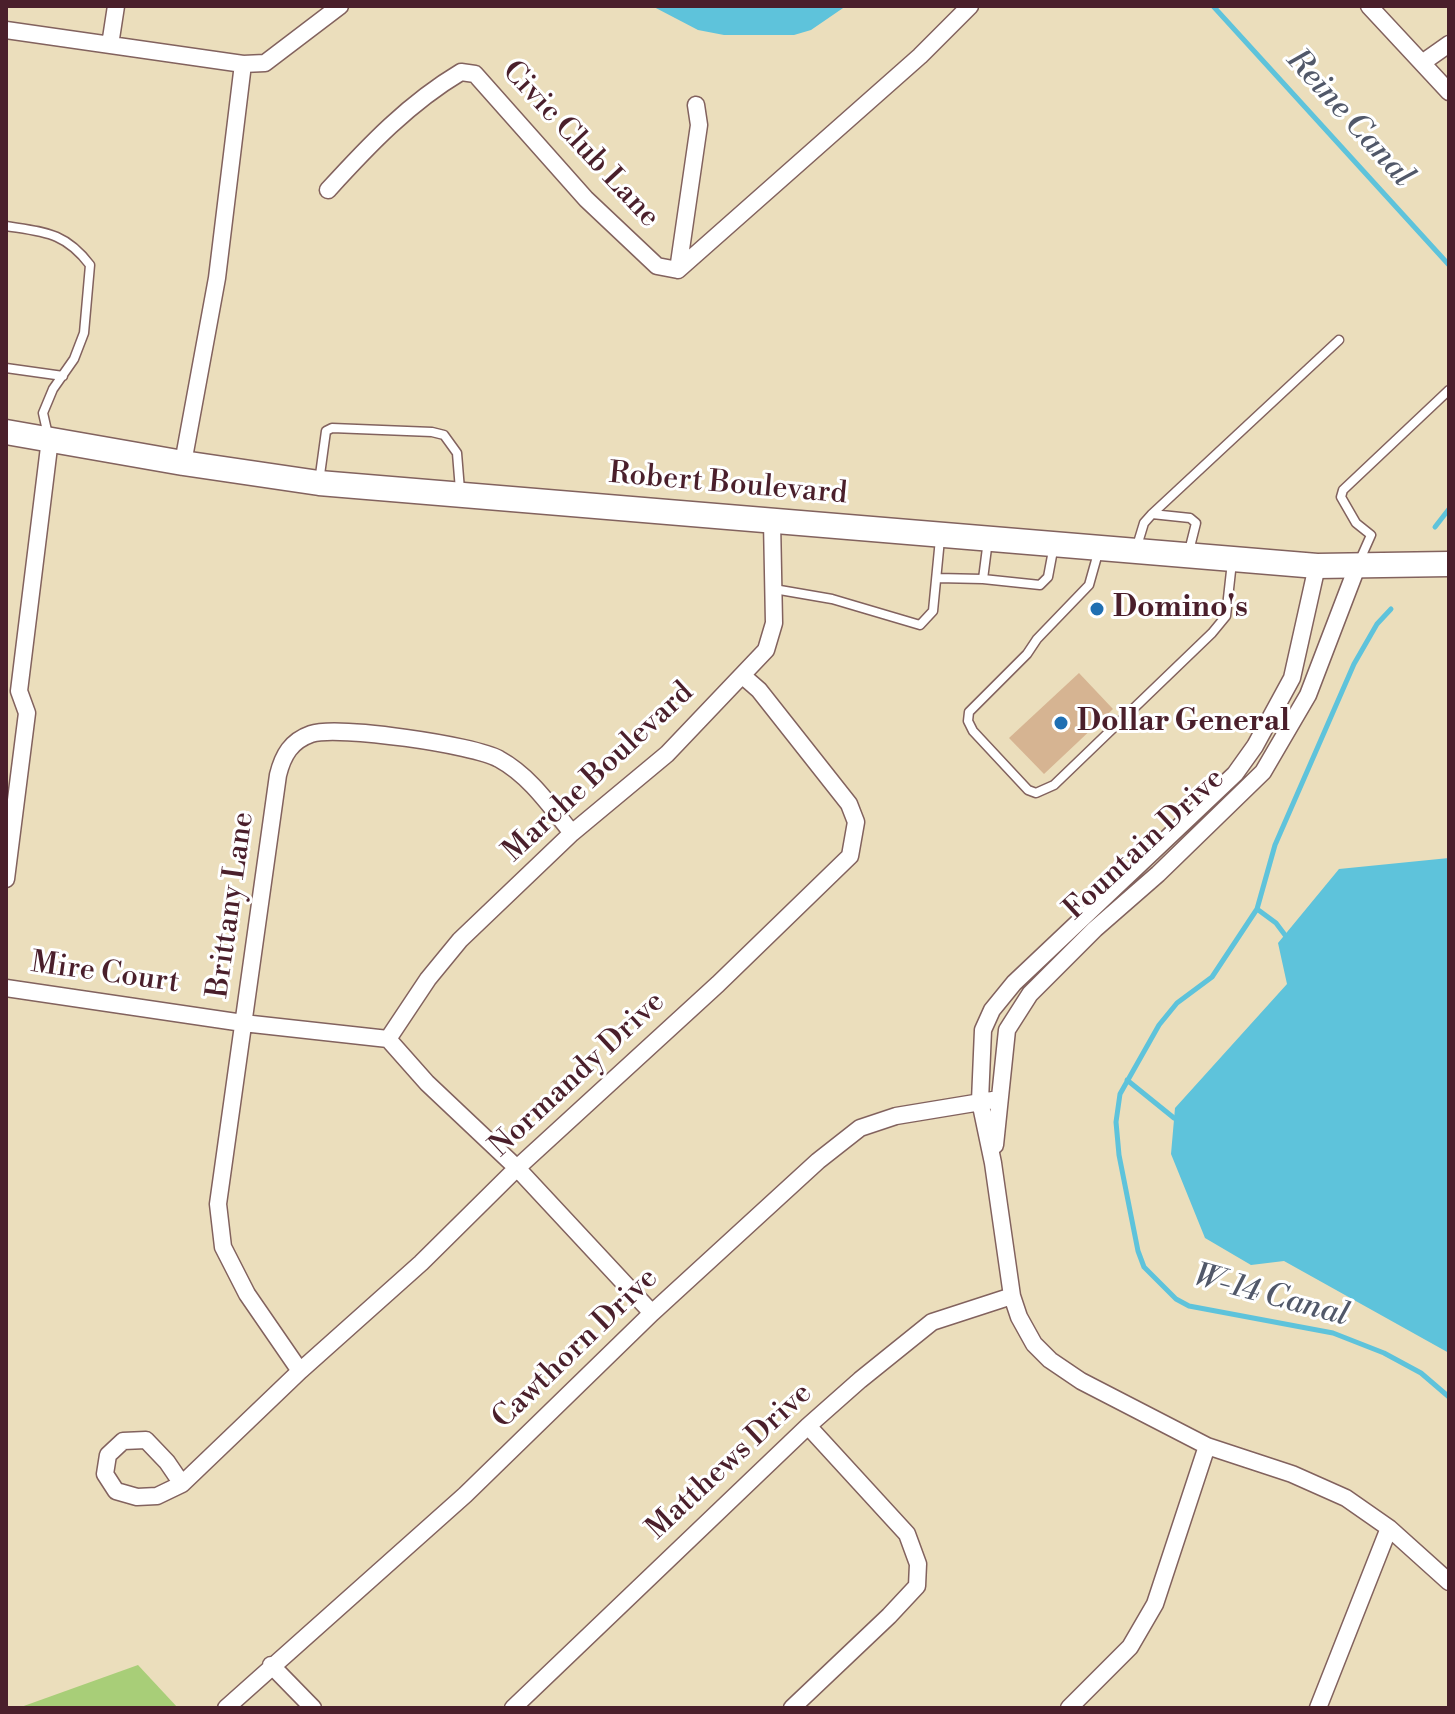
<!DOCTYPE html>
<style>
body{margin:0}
#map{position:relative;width:1455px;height:1714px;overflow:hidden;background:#ebdebc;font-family:"Libre Bodoni",serif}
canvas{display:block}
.frame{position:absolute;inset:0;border:8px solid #4a1f2b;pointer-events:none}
</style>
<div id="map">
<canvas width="1455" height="1714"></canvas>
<div class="frame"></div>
</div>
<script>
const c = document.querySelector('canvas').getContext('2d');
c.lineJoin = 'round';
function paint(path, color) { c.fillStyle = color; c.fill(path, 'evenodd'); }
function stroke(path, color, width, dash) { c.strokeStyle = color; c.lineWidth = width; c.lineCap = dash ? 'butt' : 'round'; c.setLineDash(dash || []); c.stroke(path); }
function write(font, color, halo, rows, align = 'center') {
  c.font = font + ' "Libre Bodoni",serif'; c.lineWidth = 6; c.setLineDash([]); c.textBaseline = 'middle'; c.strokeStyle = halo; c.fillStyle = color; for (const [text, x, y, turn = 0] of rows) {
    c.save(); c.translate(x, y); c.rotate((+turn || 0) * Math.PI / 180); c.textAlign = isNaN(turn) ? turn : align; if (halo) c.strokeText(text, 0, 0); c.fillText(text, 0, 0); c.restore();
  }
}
paint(new Path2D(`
 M 138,1665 L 178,1708 L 21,1708 L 21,1707 Z`), '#a8ce78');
paint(new Path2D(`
 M 652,6 L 846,6 L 811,30 L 794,35 L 724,35 L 698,30 Z
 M 1449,858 L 1449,1353 L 1284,1261 L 1251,1265 L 1205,1238 L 1171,1154 L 1175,1108 L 1287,984 L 1278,943 L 1339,869 Z`), '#5ec3db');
stroke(new Path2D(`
 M 1213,6 L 1449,265
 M 1435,527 L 1449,509
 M 1391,609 L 1377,624 L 1354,664 L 1275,845 L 1257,909 L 1212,977 L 1177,1003 L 1159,1025 L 1120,1094 L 1116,1122 L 1119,1155 L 1138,1251 L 1144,1267 L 1176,1299 L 1189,1306 L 1333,1333 L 1384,1353 L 1421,1373 L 1449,1397
 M 1257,909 L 1276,923 L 1285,935
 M 1127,1080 L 1174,1118`), '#5ec3db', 5);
paint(new Path2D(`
 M 1079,673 L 1113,709 L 1044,774 L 1009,738 Z`), '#d6b492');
const service = new Path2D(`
 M 6,226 C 44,232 65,232 90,265 L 84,333 L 74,359 L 53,389 L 43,413 L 48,435
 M 6,368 L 63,376
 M 319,482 L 326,431 L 332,428 L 432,432 L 444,435 L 457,453 L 460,490
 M 1152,514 L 1190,518 L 1196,523 L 1189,551
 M 1137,546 L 1144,523 L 1152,514 L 1339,340
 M 1098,553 L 1089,585 L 1037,639 L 1027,654 L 969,712 L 968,721 L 973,731 L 1028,790 L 1036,793 L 1054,785 L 1212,633 L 1226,616 L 1232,562
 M 1359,562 L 1371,535 L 1356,523 L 1341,497 L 1343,490 L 1449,390
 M 937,578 L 983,579 L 1040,585 L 1048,577 L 1054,545
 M 983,579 L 988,540
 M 774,589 L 832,599 L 920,625 L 933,611 L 940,539`);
const minor = new Path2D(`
 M 1369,6 L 1449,92
 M 6,30 L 243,64 L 265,63 L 340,6
 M 110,45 L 116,6
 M 1422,63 L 1449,44
 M 328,190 C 369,145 409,103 461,72 L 475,74 L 586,199 L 657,266 L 678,270 L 920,56 L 970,6
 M 678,270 L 699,125 L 696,105
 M 183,463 L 217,278 L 243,64
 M 1317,566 L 1292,678 L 1255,746 L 1235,774 L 1014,983 L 992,1010 L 983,1030 L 980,1101 L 993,1163 L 1012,1296 L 1019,1317 L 1034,1344 L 1050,1360 L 1081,1381 L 1207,1446 L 1292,1474 L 1346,1498 L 1389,1528 L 1449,1582
 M 6,879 L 27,713 L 19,691 L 50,439
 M 6,988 L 243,1023 L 388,1039 L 427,1083 L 517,1168 L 652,1313
 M 388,1039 L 428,979 L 460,940 L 572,833 L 667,754 L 766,650 L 774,623 L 772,521
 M 995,1145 L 1007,1030 L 1030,994 L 1095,929 L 1158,874 L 1263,772 L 1308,695 L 1357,567
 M 300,1371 L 247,1294 L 223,1247 L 218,1204 L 278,775 C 283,755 291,741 311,734 C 337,725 475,745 499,759 C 530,776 550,806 572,833
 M 182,1484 L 167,1462 L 146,1440 L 123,1441 L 108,1455 L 105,1474 L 116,1491 L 137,1497 L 157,1496 L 182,1484 L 300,1371 L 421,1263 L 517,1168 L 718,984 L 850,856 L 856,822 L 849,804 L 759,690 L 743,676
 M 271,1665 L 313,1708
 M 226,1708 L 465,1495 L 652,1313 L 818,1161 L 860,1128 L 896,1116 L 999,1099
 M 513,1708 L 808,1426 L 860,1380 L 932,1322 L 1012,1296
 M 792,1708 L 889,1616 L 917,1586 L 918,1564 L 907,1534 L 808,1426
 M 1069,1708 L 1130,1647 L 1155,1604 L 1207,1446
 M 1318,1708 L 1389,1528`);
const secondary = new Path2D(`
 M 6,432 L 183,463 L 319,483 L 1317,566 L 1449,564`);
stroke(service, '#82625e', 11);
stroke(minor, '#82625e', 19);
stroke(secondary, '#82625e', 27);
stroke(service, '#fff', 8);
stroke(minor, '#fff', 16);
stroke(secondary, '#fff', 24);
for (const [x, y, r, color] of [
 [1097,609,8,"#1f6fb2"],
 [1061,723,8,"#1f6fb2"]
]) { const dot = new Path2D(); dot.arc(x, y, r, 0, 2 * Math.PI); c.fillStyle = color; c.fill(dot); stroke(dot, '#fff', 3); }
write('30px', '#4a1f2b', '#fff', [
 ["Civic Club Lane",580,145,47],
 ["Robert Boulevard",728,485,5],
 ["Marche Boulevard",599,773,-43],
 ["Fountain Drive",1145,845,-43],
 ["Brittany Lane",232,905,-82],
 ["Mire Court",105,974,8],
 ["Normandy Drive",578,1075,-43],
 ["Cawthorn Drive",576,1349,-44],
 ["Matthews Drive",730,1462,-43]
]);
write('bold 30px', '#4a1f2b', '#fff', [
 ["Domino's",1113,609],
 ["Dollar General",1077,723]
], 'left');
write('italic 32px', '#515869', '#fff', [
 ["Reine Canal",1349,119,48],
 ["W-14 Canal",1271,1297,15]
]);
</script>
